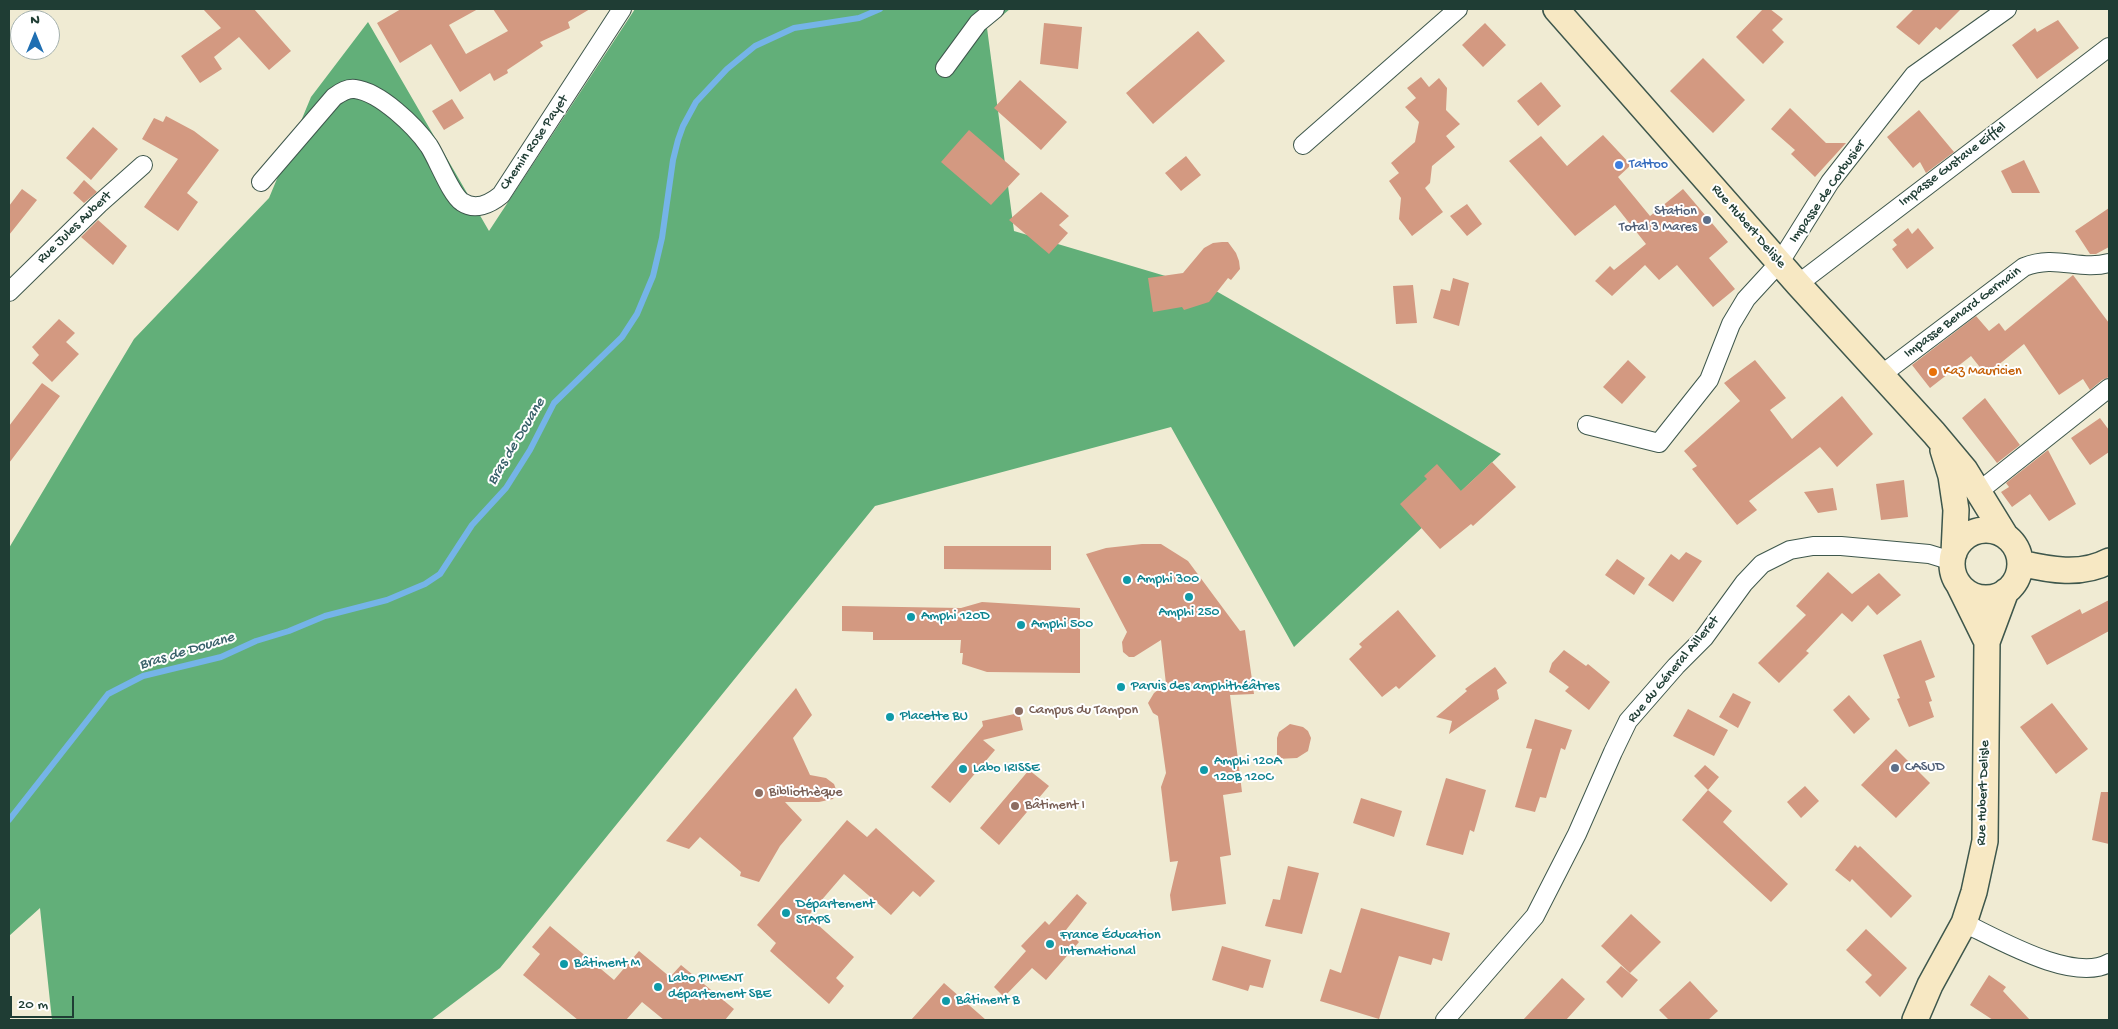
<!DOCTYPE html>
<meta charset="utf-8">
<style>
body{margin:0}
#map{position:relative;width:2118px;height:1029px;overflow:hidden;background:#f0ebd3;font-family:"Gochi Hand",sans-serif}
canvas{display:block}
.frame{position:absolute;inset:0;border:10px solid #1f3d34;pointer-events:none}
.north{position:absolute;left:10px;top:10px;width:50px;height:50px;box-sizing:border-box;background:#fff;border:1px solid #a5b1ae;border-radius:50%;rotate:0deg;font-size:14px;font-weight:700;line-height:20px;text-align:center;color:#1f3d34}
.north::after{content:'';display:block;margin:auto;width:18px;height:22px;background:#1f6fb2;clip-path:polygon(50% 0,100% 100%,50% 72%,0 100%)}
.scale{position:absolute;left:10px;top:996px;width:64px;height:22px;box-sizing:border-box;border:2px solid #1f3d34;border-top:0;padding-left:6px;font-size:15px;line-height:18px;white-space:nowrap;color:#1f3d34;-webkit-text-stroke:4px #fff;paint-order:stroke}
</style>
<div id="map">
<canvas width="2118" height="1029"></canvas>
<div class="frame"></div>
<div class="north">N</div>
<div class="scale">20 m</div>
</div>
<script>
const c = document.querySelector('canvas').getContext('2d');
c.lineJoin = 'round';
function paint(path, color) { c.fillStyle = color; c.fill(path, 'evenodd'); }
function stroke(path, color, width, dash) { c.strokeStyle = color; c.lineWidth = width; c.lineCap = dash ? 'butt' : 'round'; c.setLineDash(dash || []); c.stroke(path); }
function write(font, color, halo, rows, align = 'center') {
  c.font = font + ' "Gochi Hand",sans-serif'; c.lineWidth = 4; c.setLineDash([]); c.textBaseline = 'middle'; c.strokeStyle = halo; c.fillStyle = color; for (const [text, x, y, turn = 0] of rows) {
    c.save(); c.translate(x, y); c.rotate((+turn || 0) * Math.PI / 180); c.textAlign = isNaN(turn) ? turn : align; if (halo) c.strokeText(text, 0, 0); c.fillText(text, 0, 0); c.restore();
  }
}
paint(new Path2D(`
 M 635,9 L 1010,9 L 987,28 L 1014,231 L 1216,291 L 1501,454 L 1294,647 L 1171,427 L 875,506 L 500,968 L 431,1020 L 52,1020 L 40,908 L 9,936 L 9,548 L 134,339 L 269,198 L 311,97 L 368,22 L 489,231 Z`), '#62af79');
stroke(new Path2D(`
 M 9,820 L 108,694 L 143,676 L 221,657 L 256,641 L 289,631 L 325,616 L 387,600 L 425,584 L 440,574 L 472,525 L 506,488 L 530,450 L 554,403 L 622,337 L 637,314 L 653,276 L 662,238 L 673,160 L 678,140 L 683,126 L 696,102 L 727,69 L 755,46 L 794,28 L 859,18 L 880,9`), '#75b4e8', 6);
paint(new Path2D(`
 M 203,9 L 254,9 L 291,51 L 269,70 L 239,37 L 214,57 L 222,69 L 200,83 L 181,56 L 221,28 Z
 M 401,9 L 478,9 L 449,25 L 466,54 L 508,31 L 493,9 L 590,9 L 568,22 L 570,28 L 540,42 L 543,46 L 507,70 L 508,73 L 494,81 L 490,73 L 460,92 L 431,44 L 400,63 L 377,23 Z
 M 1763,9 L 1770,9 L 1783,19 L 1772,30 L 1784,42 L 1763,64 L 1736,37 Z
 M 1914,9 L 1961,9 L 1940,30 L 1936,27 L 1919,45 L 1896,27 Z
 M 2058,20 L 2079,48 L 2037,79 L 2012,45 L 2035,28 L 2037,32 Z
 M 1044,23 L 1082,27 L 1078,69 L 1040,64 Z
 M 1485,23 L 1506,45 L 1483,67 L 1462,45 Z
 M 1198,31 L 1225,61 L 1153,124 L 1126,93 Z
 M 1703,58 L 1745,100 L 1713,133 L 1670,91 Z
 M 1421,77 L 1429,87 L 1439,78 L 1447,88 L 1446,110 L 1460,124 L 1446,136 L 1455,147 L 1432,166 L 1430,183 L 1425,188 L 1443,212 L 1412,236 L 1399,219 L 1401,198 L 1389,181 L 1399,173 L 1391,163 L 1415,142 L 1419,122 L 1405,107 L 1416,98 L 1407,88 Z
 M 1020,80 L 1067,122 L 1041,150 L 994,108 Z
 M 1541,82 L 1561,106 L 1538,126 L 1517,101 Z
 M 452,99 L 464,118 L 444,130 L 432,111 Z
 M 1790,108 L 1826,143 L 1846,143 L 1815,177 L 1791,154 L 1795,150 L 1771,129 Z
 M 1919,110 L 1954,152 L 1926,173 L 1920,162 L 1913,168 L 1887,137 Z
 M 166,116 L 194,131 L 219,150 L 187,193 L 198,202 L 178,231 L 144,207 L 178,159 L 142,139 L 154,118 L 163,122 Z
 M 93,127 L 118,149 L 91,180 L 66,158 Z
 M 969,130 L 1020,174 L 991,205 L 941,162 Z
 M 1603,135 L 1631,165 L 1618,177 L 1650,216 L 1683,189 L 1728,242 L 1709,258 L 1735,289 L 1713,307 L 1677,265 L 1659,280 L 1645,265 L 1612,296 L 1595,281 L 1610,266 L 1614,270 L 1646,244 L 1615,205 L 1575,236 L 1509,161 L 1541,136 L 1567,166 Z
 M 1186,156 L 1201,175 L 1181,191 L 1165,173 Z
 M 2024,160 L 2040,193 L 2012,193 L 2001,171 Z
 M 84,180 L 97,192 L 84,203 L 73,193 Z
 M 22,189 L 37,200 L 9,235 L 9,206 Z
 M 1041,192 L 1069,216 L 1059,225 L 1068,233 L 1049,254 L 1009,220 Z
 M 1467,204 L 1482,224 L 1467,236 L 1450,216 Z
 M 2109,208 L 2109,247 L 2096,254 L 2090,254 L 2075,231 Z
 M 98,220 L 127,246 L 113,265 L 81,237 Z
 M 1908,228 L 1912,234 L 1918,228 L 1934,248 L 1907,269 L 1892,249 L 1897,245 L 1893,240 Z
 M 1222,242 L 1228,242 L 1236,253 L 1239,261 L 1240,269 L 1231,280 L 1228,278 L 1209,302 L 1184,310 L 1182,307 L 1153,312 L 1148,278 L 1183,273 L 1204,248 L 1213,243 Z
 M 2073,275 L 2109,323 L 2109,377 L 2102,380 L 2090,390 L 2083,379 L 2059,395 L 2024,344 L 1986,375 L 1971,356 L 1930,388 L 1912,365 L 1976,316 L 1989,331 L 1999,323 L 2005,331 Z
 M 1453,278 L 1469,283 L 1459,326 L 1433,318 L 1441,289 L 1450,291 Z
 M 1413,285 L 1417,323 L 1396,324 L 1393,286 Z
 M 59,319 L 75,333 L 66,342 L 79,354 L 52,382 L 32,363 L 39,355 L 32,347 Z
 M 1628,360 L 1646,377 L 1622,404 L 1603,387 Z
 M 1755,360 L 1786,398 L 1770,410 L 1792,439 L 1842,396 L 1873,434 L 1837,467 L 1820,447 L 1749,501 L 1757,510 L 1737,525 L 1692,469 L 1697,466 L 1684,451 L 1740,401 L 1724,383 Z
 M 42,383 L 60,396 L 9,463 L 9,426 Z
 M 1985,398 L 2020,445 L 1997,463 L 1962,418 Z
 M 2100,418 L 2109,430 L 2109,452 L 2090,465 L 2071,438 Z
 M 2048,450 L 2076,504 L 2049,521 L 2030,494 L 2012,507 L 2001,492 L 2009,487 L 2006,483 Z
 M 1492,462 L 1516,487 L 1473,526 L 1471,524 L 1440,549 L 1400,504 L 1427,479 L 1424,476 L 1437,464 L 1461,491 Z
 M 1904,480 L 1908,517 L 1881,520 L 1876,484 Z
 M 1833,488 L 1837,510 L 1818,513 L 1804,492 Z
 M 1142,544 L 1161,544 L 1188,561 L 1240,631 L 1245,630 L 1254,694 L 1230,695 L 1242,792 L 1223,795 L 1231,855 L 1220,857 L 1226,904 L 1172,911 L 1170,895 L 1178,861 L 1170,862 L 1161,787 L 1166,773 L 1158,716 L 1153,713 L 1148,703 L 1154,693 L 1166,684 L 1161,640 L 1134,657 L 1129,657 L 1123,652 L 1122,642 L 1127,632 L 1086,554 L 1106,548 Z
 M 944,546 L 1051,546 L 1051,570 L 944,569 Z
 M 1686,552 L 1702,561 L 1673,602 L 1648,585 L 1671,554 L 1679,560 Z
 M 1617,559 L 1645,578 L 1634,595 L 1605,575 Z
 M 1828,572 L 1852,594 L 1879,573 L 1901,595 L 1877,615 L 1868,605 L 1852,622 L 1842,613 L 1806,651 L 1809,653 L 1779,683 L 1758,663 L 1806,615 L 1796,606 Z
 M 2109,600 L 2109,631 L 2047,665 L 2031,636 L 2080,609 L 2082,614 Z
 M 982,602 L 1080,608 L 1080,673 L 987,672 L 962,664 L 963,653 L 960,653 L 961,640 L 873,640 L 873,632 L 842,631 L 842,606 L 961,608 Z
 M 1398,610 L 1436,656 L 1399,689 L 1396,686 L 1382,697 L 1349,659 L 1362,647 L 1359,644 Z
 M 1921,640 L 1935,677 L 1925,681 L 1932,701 L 1929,702 L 1934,717 L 1909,727 L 1897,699 L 1900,698 L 1883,655 Z
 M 1564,650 L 1586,666 L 1588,664 L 1610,682 L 1589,710 L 1565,691 L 1569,687 L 1549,672 L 1552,663 Z
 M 1495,667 L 1507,683 L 1497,690 L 1499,699 L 1449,734 L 1452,721 L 1436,717 L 1467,691 L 1465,689 Z
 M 796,688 L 812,715 L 793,738 L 810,775 L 826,778 L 834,784 L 837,792 L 833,799 L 819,802 L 785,802 L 802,820 L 780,846 L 759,882 L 740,876 L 741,872 L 700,837 L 689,849 L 666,841 Z
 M 1733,693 L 1751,702 L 1738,728 L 1719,717 Z
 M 1849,695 L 1870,719 L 1854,734 L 1833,710 Z
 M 2052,703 L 2088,749 L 2056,774 L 2020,727 Z
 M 1688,709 L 1728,730 L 1714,756 L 1673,736 Z
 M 1019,713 L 1023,730 L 983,740 L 995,750 L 950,803 L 931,787 L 983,726 L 982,721 Z
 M 1535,719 L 1572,730 L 1565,750 L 1561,748 L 1546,798 L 1540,797 L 1535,812 L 1515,807 L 1532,749 L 1526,748 Z
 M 1290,724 L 1303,727 L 1308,731 L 1311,738 L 1308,751 L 1297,758 L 1277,759 L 1277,738 L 1279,732 Z
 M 1896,749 L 1930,783 L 1896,818 L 1861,785 Z
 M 1705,765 L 1719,777 L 1708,790 L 1694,776 Z
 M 1029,770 L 1049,786 L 999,845 L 980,828 Z
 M 1446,778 L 1486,790 L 1474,832 L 1470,830 L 1463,855 L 1426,845 Z
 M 1805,786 L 1819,801 L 1801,818 L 1787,802 Z
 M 1708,790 L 1732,811 L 1723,822 L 1788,884 L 1771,902 L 1682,820 Z
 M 2101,792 L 2109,792 L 2109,844 L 2092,840 Z
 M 1361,798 L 1402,811 L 1394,837 L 1353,823 Z
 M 847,820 L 867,837 L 876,828 L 935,881 L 920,897 L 913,891 L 891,915 L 844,874 L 808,916 L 854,957 L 836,978 L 844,986 L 829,1004 L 770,951 L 776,943 L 757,925 Z
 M 1855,845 L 1858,848 L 1860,846 L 1912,896 L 1891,918 L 1852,879 L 1850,882 L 1835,870 Z
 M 1288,866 L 1319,873 L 1302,934 L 1265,926 L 1273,899 L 1280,900 Z
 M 1077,894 L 1087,903 L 1066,930 L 1079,942 L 1046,980 L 1032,968 L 1004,997 L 994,987 L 1026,951 L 1021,946 L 1045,921 L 1049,925 Z
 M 1361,908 L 1450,933 L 1442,961 L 1433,958 L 1431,965 L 1399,956 L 1379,1019 L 1320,1001 L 1330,969 L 1341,973 Z
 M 1631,914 L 1661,942 L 1630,973 L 1601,946 Z
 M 550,926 L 614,980 L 639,951 L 670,977 L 681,965 L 734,1009 L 725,1020 L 664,1020 L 642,1002 L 626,1020 L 578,1020 L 523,975 L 540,954 L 532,947 Z
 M 1866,929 L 1907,968 L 1880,997 L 1865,982 L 1872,975 L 1846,950 Z
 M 1222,946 L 1271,960 L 1263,988 L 1250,985 L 1248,991 L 1212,980 Z
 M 1621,966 L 1638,980 L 1622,998 L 1606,982 Z
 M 1989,975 L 2006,987 L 2003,991 L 2030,1020 L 1993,1020 L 1970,1005 Z
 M 1562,978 L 1585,999 L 1566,1020 L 1523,1020 Z
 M 1690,981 L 1718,1011 L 1708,1020 L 1669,1020 L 1659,1010 Z
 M 944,983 L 986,1020 L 911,1020 Z`), '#d39981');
const minor = new Path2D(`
 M 945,68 L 978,23 L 995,9
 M 1303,145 L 1458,9
 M 261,182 L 334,97 C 340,93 346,88 355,89 C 380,92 415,126 429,146 C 438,160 451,195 462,202 C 475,211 490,204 501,195 L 622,9
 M 1798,284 L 2109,47
 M 9,292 L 99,204 L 143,165
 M 1881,375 L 2024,267 C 2056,254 2079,271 2109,263
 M 1587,425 L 1659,443 L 1709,380 L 1731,324 L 1746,299 L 1780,262 L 1830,182 L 1914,75 L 2007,9
 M 1978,492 L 2109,388
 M 1964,923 C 1998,939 2073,983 2109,963
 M 1445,1020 L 1535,916 L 1577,834 L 1613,752 L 1628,721 L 1676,666 L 1704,638 L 1744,583 L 1762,564 L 1790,550 L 1813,546 L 1841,546 L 1929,554 L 1952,561`);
const secondary = new Path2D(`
 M 1556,9 L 1798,284 L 1934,433 L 1965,470 L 2005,535
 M 1943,450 L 1951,476 L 1956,510 L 1954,553
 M1952 564a34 34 0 1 1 68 0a34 34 0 1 1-68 0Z
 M 2020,563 C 2050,570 2081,576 2109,561
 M 1958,583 L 1987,642
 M 1915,1020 L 1930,985 L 1964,923 L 1974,892 L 1985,841 L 1987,642 L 2006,591`);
stroke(minor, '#3e574c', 20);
stroke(secondary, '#3e574c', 28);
stroke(minor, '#fff', 18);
stroke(secondary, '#f7e8c3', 25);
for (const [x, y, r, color] of [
 [1619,165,5,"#3f7fe0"],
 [1707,220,5,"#5c6f8a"],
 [1933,372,5,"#e8710a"],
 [1127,580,5,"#0f9aa8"],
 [1189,597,5,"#0f9aa8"],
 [911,617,5,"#0f9aa8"],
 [1021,625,5,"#0f9aa8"],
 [1121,687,5,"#0f9aa8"],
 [1019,711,5,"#8d6e63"],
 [890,717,5,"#0f9aa8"],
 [1895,768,5,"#5c6f8a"],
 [963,769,5,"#0f9aa8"],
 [1204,770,5,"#0f9aa8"],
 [759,793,5,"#8d6e63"],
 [1015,806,5,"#8d6e63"],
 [786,913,5,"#0f9aa8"],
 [1050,944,5,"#0f9aa8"],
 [564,964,5,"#0f9aa8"],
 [658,987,5,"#0f9aa8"],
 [946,1001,5,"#0f9aa8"]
]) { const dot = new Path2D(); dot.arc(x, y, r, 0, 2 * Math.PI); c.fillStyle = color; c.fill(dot); stroke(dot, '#fff', 2); }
write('14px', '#1f3d34', '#fff', [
 ["Chemin Rose Payet",535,143,-56],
 ["Impasse Gustave Eiffel",1953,165,-37],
 ["Impasse de Corbusier",1828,192,-55],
 ["Rue Hubert Delisle",1748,227,49],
 ["Rue Jules Aubert",75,228,-44],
 ["Impasse Benard Germain",1963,313,-37],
 ["Rue du Géneral Ailleret",1674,670,-50],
 ["Rue Hubert Delisle",1984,793,-88]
]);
write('14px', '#366cbe', '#fff', [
 ["Tattoo",1629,165]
], 'left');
write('14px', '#4e5e75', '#fff', [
 ["Station",1697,212],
 ["Total 3 Mares",1697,228],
 ["CASUD",1905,768,"left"]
], 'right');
write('14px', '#c56008', '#fff', [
 ["Kaz Mauricien",1943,372]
], 'left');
write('14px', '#0d838f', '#fff', [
 ["Amphi 300",1137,580],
 ["Amphi 250",1189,613,"center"],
 ["Amphi 120D",921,617],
 ["Amphi 500",1031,625],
 ["Parvis des amphithéâtres",1131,687],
 ["Placette BU",900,717],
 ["Amphi 120A",1214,762],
 ["120B 120C",1214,778],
 ["Labo IRISSE",973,769],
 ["Département",796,905],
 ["STAPS",796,921],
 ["France Éducation",1060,936],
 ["International",1060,952],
 ["Bâtiment M",574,964],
 ["Labo PIMENT",668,979],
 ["département SBE",668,995],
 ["Bâtiment B",956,1001]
], 'left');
write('14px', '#785e54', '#fff', [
 ["Campus du Tampon",1029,711],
 ["Bibliothèque",769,793],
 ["Bâtiment I",1025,806]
], 'left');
write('italic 15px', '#39616a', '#fff', [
 ["Bras de Douane",517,442,-59],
 ["Bras de Douane",187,652,-17]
]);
</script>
